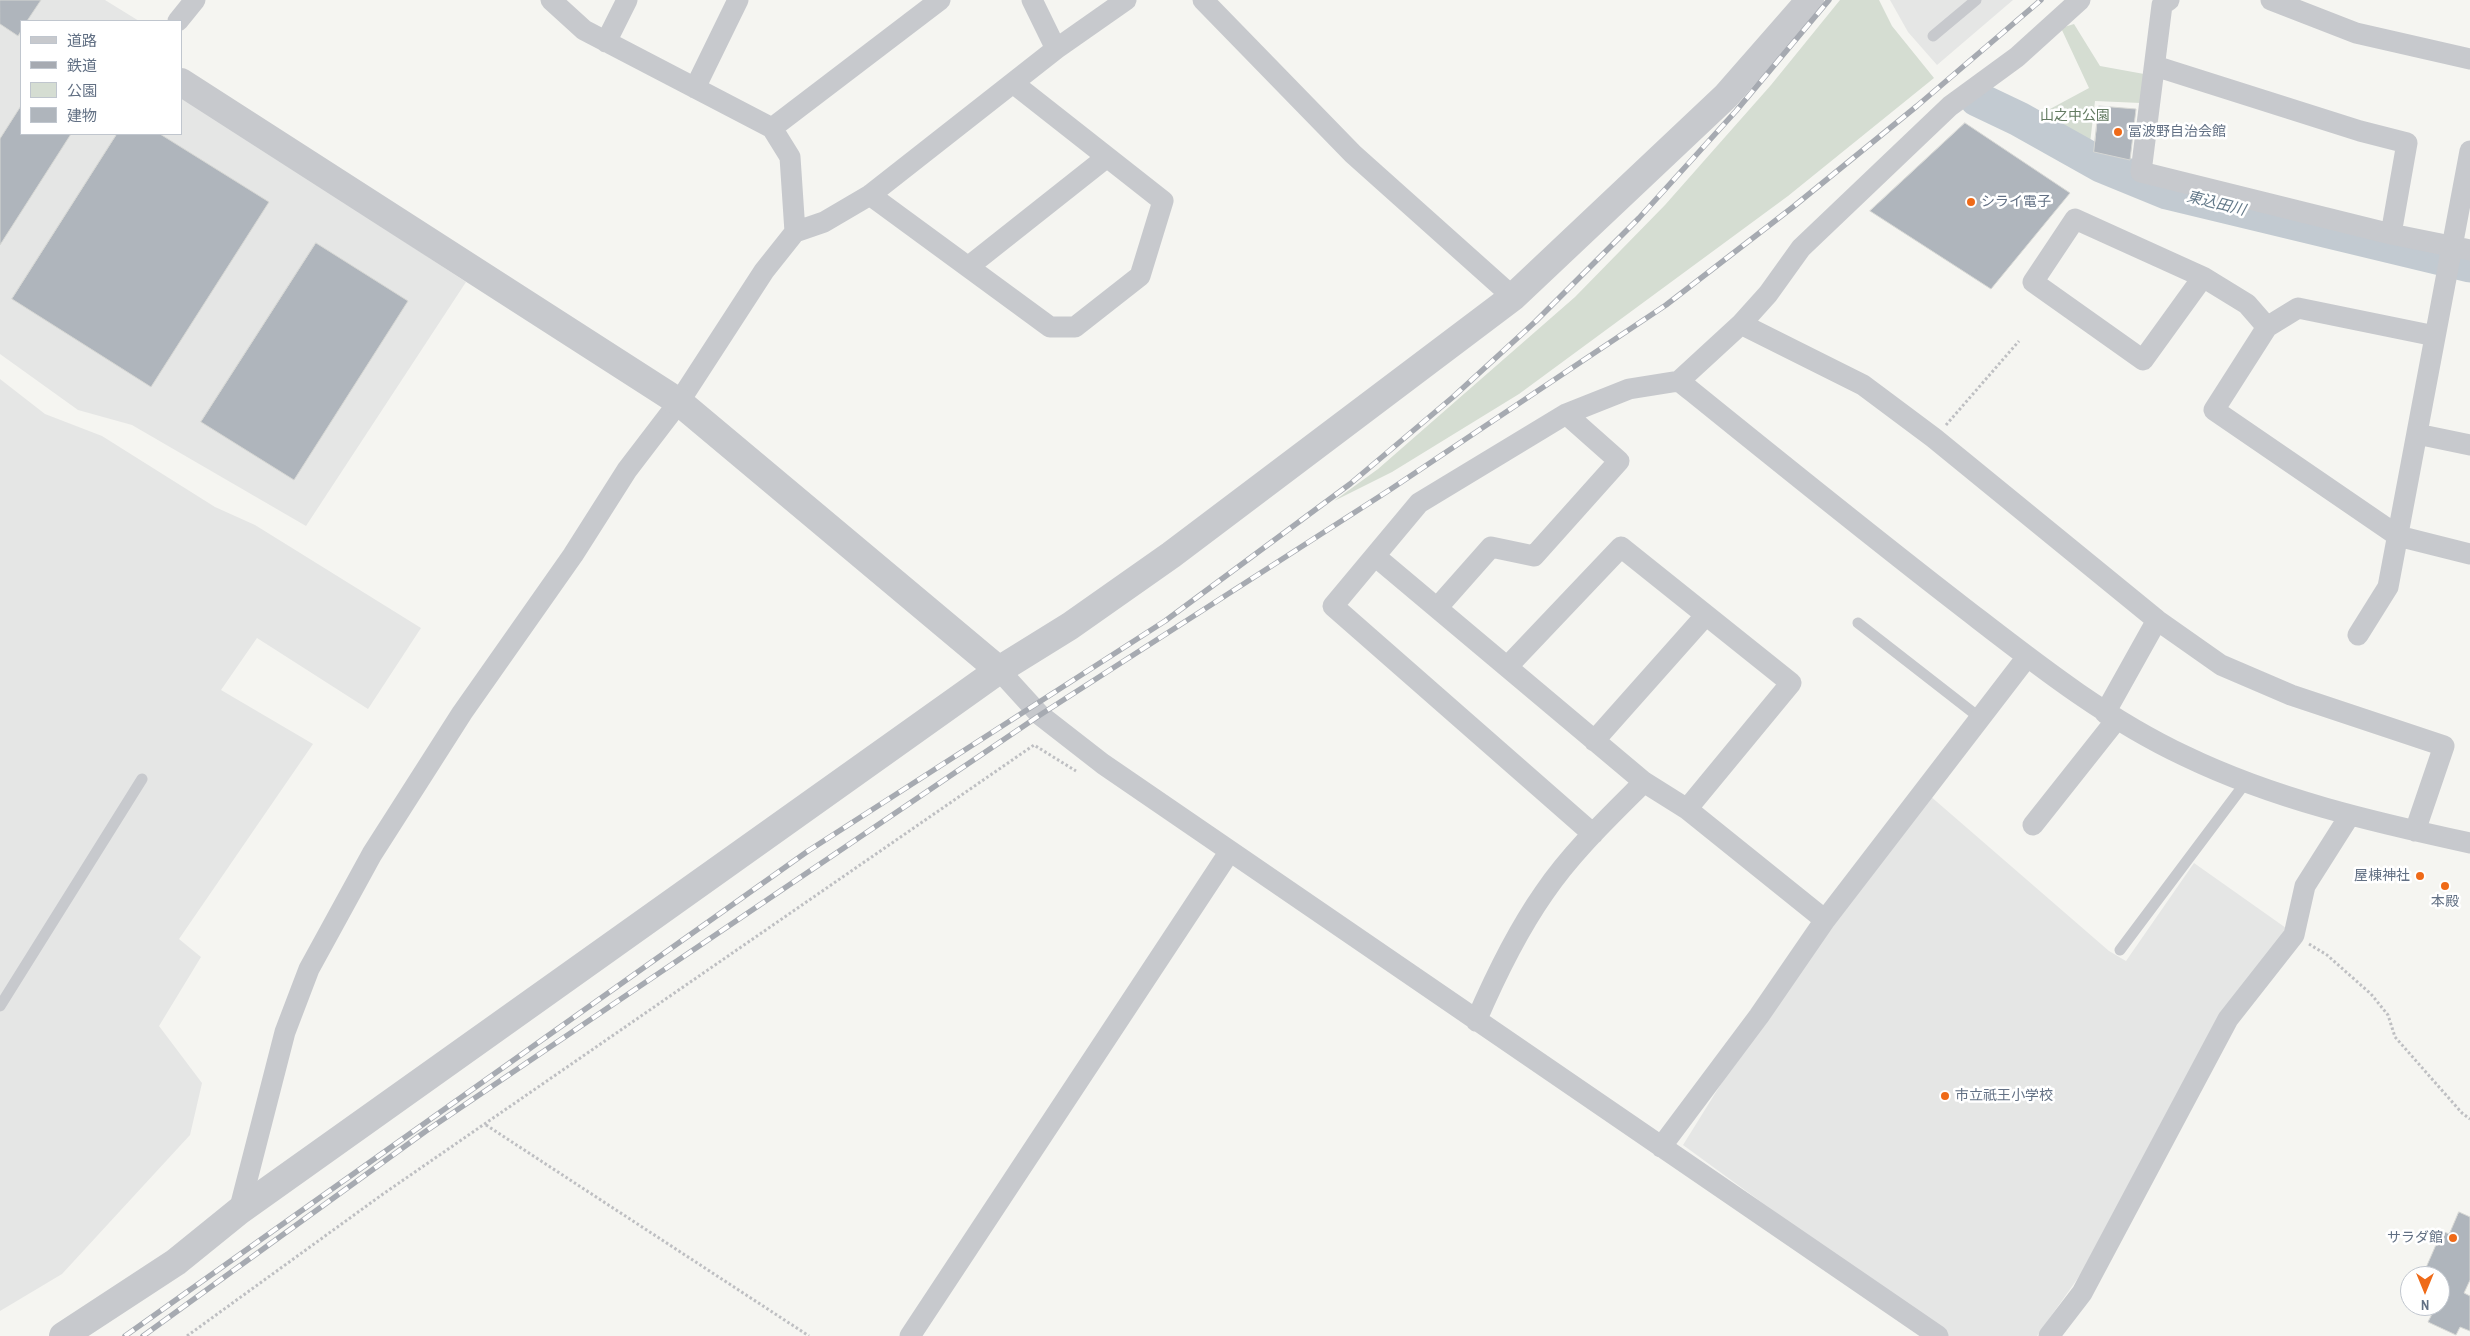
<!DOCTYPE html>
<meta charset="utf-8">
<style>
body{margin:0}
#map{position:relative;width:2470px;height:1336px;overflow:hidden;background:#f5f5f1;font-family:"Archivo Narrow","Noto Sans JP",sans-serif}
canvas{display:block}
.legend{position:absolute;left:20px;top:20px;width:162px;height:115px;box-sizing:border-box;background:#fff;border:1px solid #c0c6ce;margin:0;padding:6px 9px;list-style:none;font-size:15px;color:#627084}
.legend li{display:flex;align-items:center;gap:10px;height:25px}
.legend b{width:25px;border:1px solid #c0c6ce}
.north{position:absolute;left:2400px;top:1266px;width:50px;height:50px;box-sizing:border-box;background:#fff;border:1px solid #c0c6ce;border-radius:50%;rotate:180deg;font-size:14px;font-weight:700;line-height:20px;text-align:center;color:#627084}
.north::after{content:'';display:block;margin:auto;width:18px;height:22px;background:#ef6a18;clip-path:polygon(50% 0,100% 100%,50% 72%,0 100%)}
</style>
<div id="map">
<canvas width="2470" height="1336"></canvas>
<ul class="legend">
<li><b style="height:6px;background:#c7c9cd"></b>道路</li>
<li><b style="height:6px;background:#a6aab1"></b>鉄道</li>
<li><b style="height:14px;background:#d5ddd2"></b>公園</li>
<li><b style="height:14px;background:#afb5bc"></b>建物</li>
</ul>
<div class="north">N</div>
</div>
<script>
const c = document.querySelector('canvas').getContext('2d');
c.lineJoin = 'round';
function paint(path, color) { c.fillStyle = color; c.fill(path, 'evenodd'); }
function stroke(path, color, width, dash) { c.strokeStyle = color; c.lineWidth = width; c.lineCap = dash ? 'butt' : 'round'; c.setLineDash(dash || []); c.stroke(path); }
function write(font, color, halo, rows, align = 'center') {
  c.font = font + ' "Archivo Narrow","Noto Sans JP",sans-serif'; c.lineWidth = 5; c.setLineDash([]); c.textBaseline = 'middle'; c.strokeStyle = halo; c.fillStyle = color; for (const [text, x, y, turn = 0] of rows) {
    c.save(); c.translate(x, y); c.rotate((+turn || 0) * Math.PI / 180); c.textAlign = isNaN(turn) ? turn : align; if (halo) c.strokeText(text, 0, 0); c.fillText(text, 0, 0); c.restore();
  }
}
paint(new Path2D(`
 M 0,0 L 105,0 L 139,21 L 21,21 L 21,134 L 181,134 L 181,95 L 466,282 L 306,526 L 132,425 L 78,410 L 0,354 Z
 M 1890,0 L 2013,0 L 1937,65 L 1908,32 Z
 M 0,379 L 45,414 L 102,436 L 215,507 L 255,525 L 421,628 L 368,709 L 257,638 L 221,690 L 313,744 L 179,939 L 201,957 L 159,1026 L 202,1083 L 190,1135 L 62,1274 L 0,1311 Z
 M 1929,795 L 2109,951 L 2126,961 L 2194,863 L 2286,928 L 2090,1261 L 2037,1336 L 1945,1336 L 1683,1145 L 1759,1023 Z`), '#e5e6e5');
paint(new Path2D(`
 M 1840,0 L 1879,0 L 1892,26 L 1934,78 L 1788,196 L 1519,394 L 1392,472 L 1334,501 L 1378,469 L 1575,297 L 1665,205 L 1771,85 Z
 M 2074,24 L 2100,66 L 2144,74 L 2141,103 L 2095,101 L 2090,143 L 2037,116 L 2089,88 L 2061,28 Z`), '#d5ddd2');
stroke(new Path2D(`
 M 1977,99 L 2019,119 L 2101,165 L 2167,192 L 2470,265`), '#c2cad1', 35);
const building = new Path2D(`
 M 0,0 L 41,0 L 27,21 L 21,21 L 21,31 L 18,36 L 0,24 Z
 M 21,106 L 21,134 L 71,134 L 0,245 L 0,139 Z
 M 2099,106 L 2136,109 L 2130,160 L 2094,152 Z
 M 1965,123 L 2070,193 L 1991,289 L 1870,211 Z
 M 117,134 L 160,134 L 269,202 L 151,387 L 12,299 Z
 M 316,243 L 408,301 L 294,480 L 201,422 Z
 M 2459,1212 L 2470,1217 L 2470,1280 L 2464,1293 L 2470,1296 L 2470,1331 L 2460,1327 L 2456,1335 L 2428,1322 L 2436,1306 L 2440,1306 L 2440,1276 L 2425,1270 L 2442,1231 L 2449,1234 Z`);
paint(building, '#afb5bc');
stroke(building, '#d6d7d4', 1);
stroke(new Path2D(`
 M 1946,425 L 2019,341
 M 2309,944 L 2327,955 L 2371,994 L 2388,1015 L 2395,1037 L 2462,1113 L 2470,1119
 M 486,1125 L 809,1336
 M 187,1336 L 383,1194 L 1034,745 L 1076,771`), '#bebfc2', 3, [2.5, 2.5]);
stroke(new Path2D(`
 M 1933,36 L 1976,0
 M 1858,623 L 1980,718
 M 2120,950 L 2246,782
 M 0,1006 L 142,779`), '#c7c9cd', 11);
stroke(new Path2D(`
 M 551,0 L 584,30 L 772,128 L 790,157 L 795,232
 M 1032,0 L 1056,49
 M 1203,0 L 1353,154 L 1513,297
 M 2080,0 L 2017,57 L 1950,106 L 1801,248 L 1768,294 L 1741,324 L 1679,381 C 1773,457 1868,534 1964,608 C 2034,662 2104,718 2185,756 C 2274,799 2373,822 2470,843
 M 2169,0 L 2162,5 L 2141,172 L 2391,234 L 2470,250
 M 2271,0 L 2356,33 L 2470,59
 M 178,21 L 195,0
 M 606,42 L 627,0
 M 2155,66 L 2360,131 L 2407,143 L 2391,234
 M 695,88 L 738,0
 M 772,128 L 940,0
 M 870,195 L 1050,327 L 1075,327 L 1140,276 L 1163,201 L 1013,83
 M 968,267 L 1107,157
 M 2203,277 L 2143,360 L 2033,282 L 2075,219 L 2203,277 L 2247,304 L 2267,327 L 2214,410 L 2398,536 L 2470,554
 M 1741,324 L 1863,385 L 1934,438 L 2157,620 L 2221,665 L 2291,695 L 2444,746 L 2415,831
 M 2267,327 L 2298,308 L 2435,336
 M 2417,434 L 2470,445
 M 1375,556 L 1644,782 L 1687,809 L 1825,920
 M 1437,608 L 1491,547 L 1534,556 L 1619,461 L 1566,414
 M 2358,635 L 2388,587 L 2470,151
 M 1507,667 L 1621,547 L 1706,615
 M 999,670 L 1040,715 L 1103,764 L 1938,1336
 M 2105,713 L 2157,620
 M 1594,741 L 1706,615 L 1791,683 L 1687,809
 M 2033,825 L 2117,719
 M 1593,834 L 1333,606 L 1419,503 L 1566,414 L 1629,389 L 1679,381
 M 1476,1021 C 1495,977 1516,933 1544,893 C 1572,852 1609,817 1644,782
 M 1661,1147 L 1759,1016 L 1825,920 L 2027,657
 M 239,1211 L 285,1032 L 309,969 L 372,854 L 462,713 L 573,555 L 627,470 L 679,402 L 764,271 L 795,232 L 824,222 L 870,195 L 1056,49 L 1126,0
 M 910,1336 L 1230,851
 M 2049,1336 L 2082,1293 L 2228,1019 L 2294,935 L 2305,886 L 2350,815`), '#c7c9cd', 21);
stroke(new Path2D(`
 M 181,82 L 679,402 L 999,670
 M 63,1336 L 176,1262 L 239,1211 L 999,670 L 1070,626 L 1171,555 L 1513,297 L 1726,96 L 1810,0`), '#c7c9cd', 28);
const rail = new Path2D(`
 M 125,1336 L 808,851 L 1165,621 L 1350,484 L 1453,397 L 1536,321 L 1639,218 L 1736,111 L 1829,0
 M 143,1336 L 426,1131 L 1040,715 L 1391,489 L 1666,305 L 1793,207 L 1917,106 L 2041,0`);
stroke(rail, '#a6aab1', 5.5);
stroke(rail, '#fff', 4, [11]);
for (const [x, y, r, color] of [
 [2118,132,5,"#ef6a18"],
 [1971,202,5,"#ef6a18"],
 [2420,876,5,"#ef6a18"],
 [2445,886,5,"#ef6a18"],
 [1945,1096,5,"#ef6a18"],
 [2453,1238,5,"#ef6a18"]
]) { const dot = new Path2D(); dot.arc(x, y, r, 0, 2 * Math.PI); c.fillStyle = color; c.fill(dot); stroke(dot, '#fff', 2); }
write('14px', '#637b61', '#fff', [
 ["山之中公園",2075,116]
]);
write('14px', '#627084', '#fff', [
 ["冨波野自治会館",2128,132],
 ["シライ電子",1981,202],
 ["屋棟神社",2410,876,"right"],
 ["本殿",2445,902,"center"],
 ["市立祇王小学校",1955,1096],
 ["サラダ館",2443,1238,"right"]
], 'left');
write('italic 15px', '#637989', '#fff', [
 ["東込田川",2216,204,14]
]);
</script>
